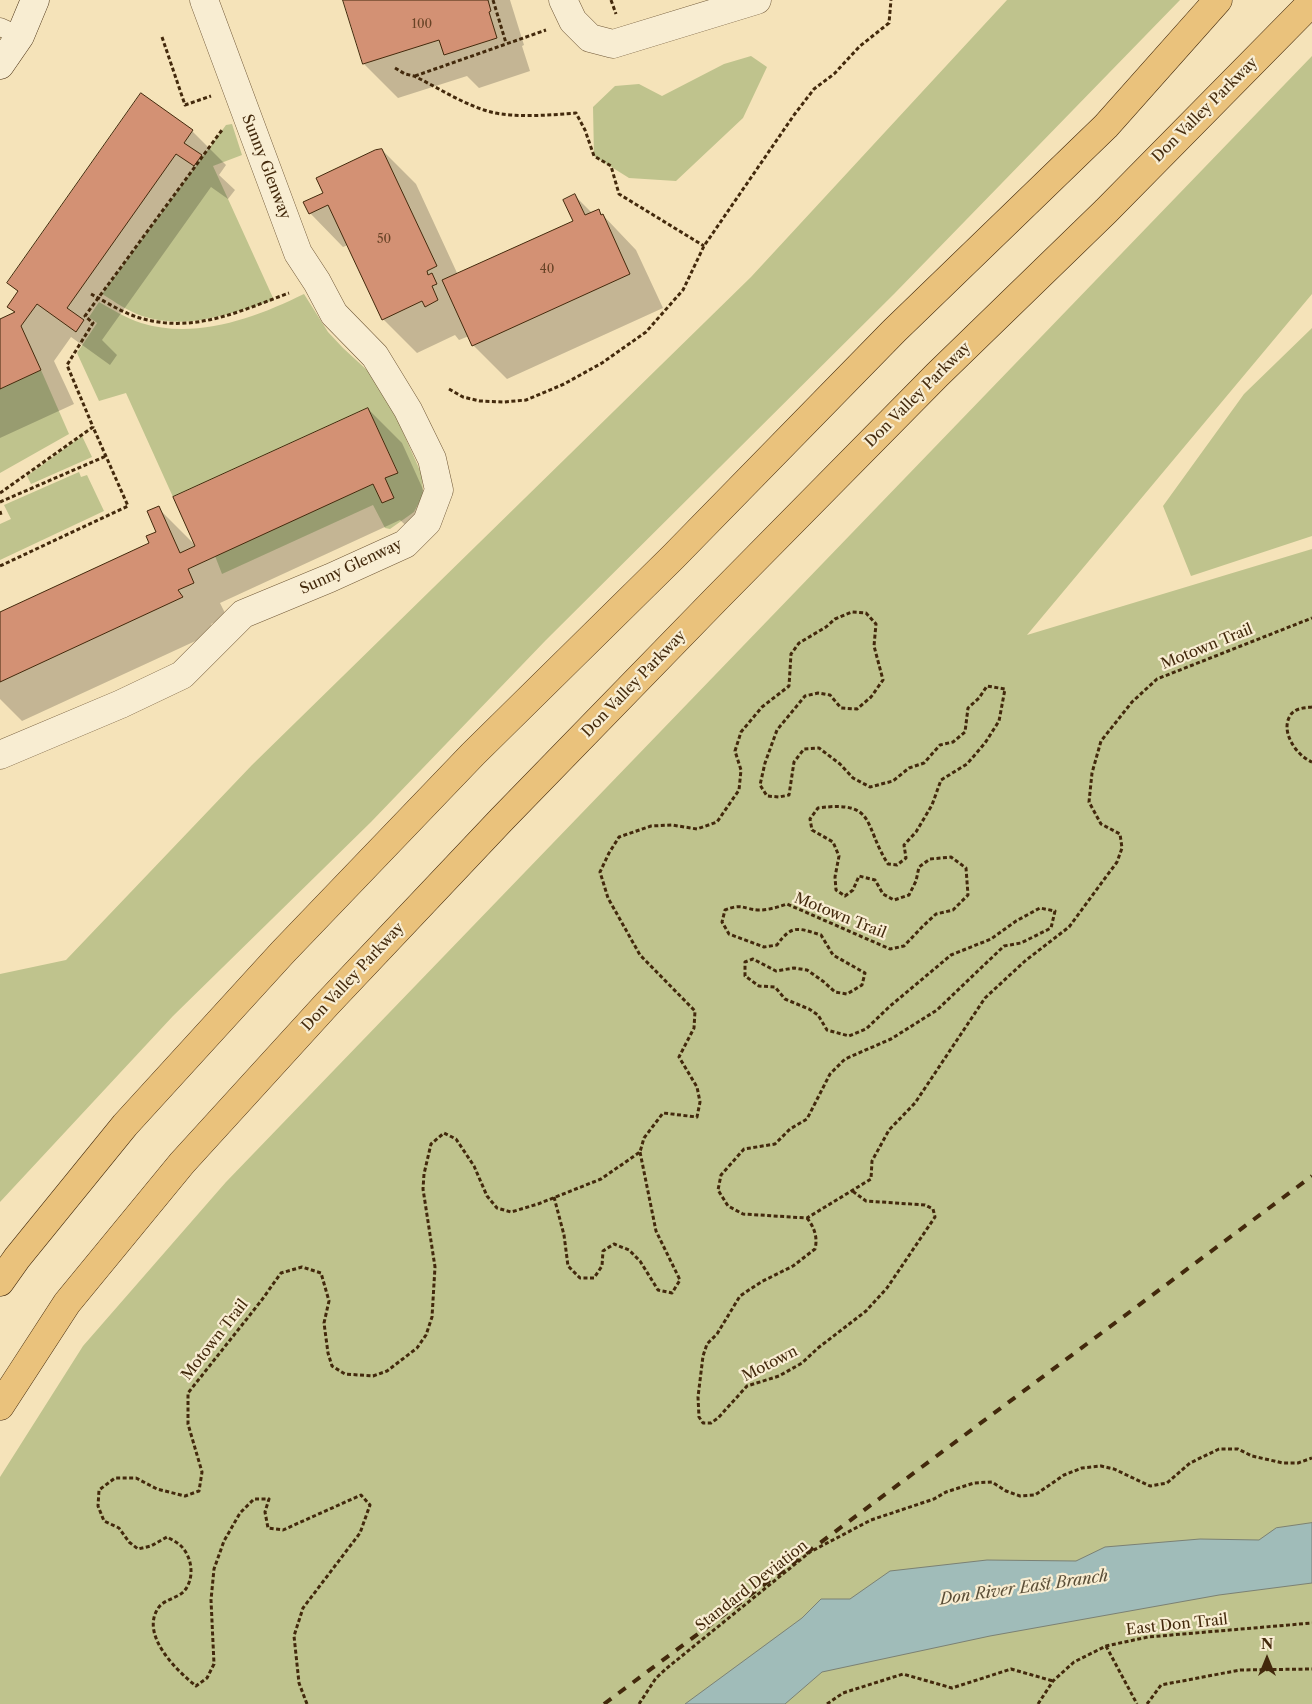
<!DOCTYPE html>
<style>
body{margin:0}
#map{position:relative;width:1312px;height:1704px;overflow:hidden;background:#f5e3b9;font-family:"Libre Caslon Text",serif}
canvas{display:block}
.north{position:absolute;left:1242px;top:1634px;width:50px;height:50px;-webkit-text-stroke:4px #f8edd2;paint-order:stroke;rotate:0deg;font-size:14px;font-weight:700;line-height:20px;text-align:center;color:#43290c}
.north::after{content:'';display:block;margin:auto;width:18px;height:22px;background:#43290c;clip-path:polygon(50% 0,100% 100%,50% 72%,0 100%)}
</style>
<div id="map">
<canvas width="1312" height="1704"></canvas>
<div class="north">N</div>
</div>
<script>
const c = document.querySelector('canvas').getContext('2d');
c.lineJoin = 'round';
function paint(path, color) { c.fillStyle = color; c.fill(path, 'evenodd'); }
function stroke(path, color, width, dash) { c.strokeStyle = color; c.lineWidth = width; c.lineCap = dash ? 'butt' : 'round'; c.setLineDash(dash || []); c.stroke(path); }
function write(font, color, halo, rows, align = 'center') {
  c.font = font + ' "Libre Caslon Text",serif'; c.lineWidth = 4.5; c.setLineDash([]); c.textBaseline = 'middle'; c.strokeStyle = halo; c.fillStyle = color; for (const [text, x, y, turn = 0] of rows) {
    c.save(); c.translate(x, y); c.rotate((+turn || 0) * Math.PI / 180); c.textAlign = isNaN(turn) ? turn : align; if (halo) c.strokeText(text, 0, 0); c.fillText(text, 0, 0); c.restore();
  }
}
paint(new Path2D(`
 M 1007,0 L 1180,0 L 894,294 L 546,640 L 371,822 L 173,1016 L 0,1202 L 0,974 L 66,960 L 252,765 L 751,277 Z
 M 751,56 L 767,67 L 743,118 L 676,181 L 629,178 L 594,156 L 593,107 L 615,86 L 639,84 L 662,96 L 724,64 Z
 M 1312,56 L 1312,294 L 1027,635 L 1312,549 L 1312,1704 L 0,1704 L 0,1477 L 83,1346 L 226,1182 Z
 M 232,124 L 242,155 L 213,166 L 274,300 C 232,313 186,331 142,316 C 128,311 115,302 102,294 L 226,125 Z
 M 304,294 L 328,332 L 343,348 L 381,383 L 422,475 L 423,495 L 414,512 L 390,529 L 385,528 L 373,505 L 222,574 L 215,556 L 373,484 L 382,503 L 394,498 L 385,478 L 398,472 L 368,408 L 173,497 L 126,393 L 99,401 L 77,353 L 97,323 L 89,317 L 99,302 C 113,310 126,318 141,323 C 196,340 255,318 304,294 Z
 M 1312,328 L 1312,536 L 1191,576 L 1163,506 L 1244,394 Z
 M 41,370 L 69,434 L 0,473 L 0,389 Z
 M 82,436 L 92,457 L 31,484 L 27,476 Z
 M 79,472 L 81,477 L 87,475 L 104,511 L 0,560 L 0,524 L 11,519 L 4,505 Z`), '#bfc38d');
const water = new Path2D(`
 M 1312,1523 L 1312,1583 L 1219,1595 L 990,1636 L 822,1672 L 785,1704 L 685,1704 L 802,1618 L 821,1599 L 850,1599 L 890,1571 L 987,1560 L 1076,1561 L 1105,1547 L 1200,1539 L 1259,1540 L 1276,1528 Z`);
paint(water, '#a0bcb9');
stroke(water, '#7b8174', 1);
paint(new Path2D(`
 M 344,0 L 510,0 L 524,45 L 522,46 L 530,71 L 479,88 L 467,76 L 398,98 L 364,64 Z
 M 141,94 L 192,131 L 226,165 L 219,175 L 235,190 L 228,199 L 211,187 L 102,340 L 117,355 L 110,365 L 71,337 L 54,361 L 74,404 L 0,438 L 0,320 L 16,313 L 9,307 L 19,293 L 9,283 Z
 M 382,150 L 416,184 L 458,275 L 574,221 L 575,196 L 592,213 L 598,210 L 636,250 L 663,308 L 507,379 L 473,345 L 469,336 L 459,340 L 455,335 L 417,353 L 383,319 L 348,245 L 343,247 L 310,213 L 325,193 Z
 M 368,409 L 402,443 L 431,507 L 417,536 L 400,520 L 220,603 L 227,617 L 211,624 L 215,632 L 22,721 L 0,699 L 0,613 L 151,543 L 158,533 L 158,508 L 196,546 Z`), '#0003');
const building = new Path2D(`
 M 343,0 L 488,0 L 491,11 L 489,12 L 497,38 L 444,55 L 439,40 L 363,64 Z
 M 141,93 L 193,130 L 184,143 L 202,155 L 194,166 L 176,154 L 67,308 L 84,320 L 76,332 L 37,304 L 21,326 L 41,370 L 0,389 L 0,319 L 15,312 L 7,307 L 18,291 L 7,283 Z
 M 382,149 L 437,266 L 427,271 L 428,275 L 432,273 L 437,284 L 432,286 L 438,300 L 425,307 L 422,301 L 382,320 L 328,205 L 309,214 L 303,202 L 323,193 L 316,178 L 375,150 Z
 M 575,194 L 585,215 L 599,209 L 601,215 L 603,214 L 630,274 L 472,346 L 442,280 L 573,221 L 563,200 Z
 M 368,408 L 398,473 L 385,478 L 394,498 L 382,503 L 373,484 L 188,569 L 194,583 L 178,590 L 183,597 L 0,682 L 0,612 L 149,543 L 146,536 L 156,532 L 147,511 L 159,506 L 180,553 L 195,546 L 173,497 Z`);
paint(building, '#d39174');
stroke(building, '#43290c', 1);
const lane = new Path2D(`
 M 0,27 L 20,36`);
const street = new Path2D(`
 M 563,0 L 573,21 L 590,38 L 613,44 L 757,0
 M 0,755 L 121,704 L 182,675 L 243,614 L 330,578 L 405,544 L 427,522 L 439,490 L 432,459 L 408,410 L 375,356 L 334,314 L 317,282 L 298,253 L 204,0`);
const secondary = new Path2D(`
 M 0,65 L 20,36 L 35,0`);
const highway = new Path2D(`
 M 0,1282 L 17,1258 L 125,1125 L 283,952 L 473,754 L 673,557 L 894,331 L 1106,126 L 1218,0
 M 0,1406 L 67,1303 L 182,1163 L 327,1004 L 502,819 L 717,598 L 937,375 L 1106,211 L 1312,2`);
stroke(lane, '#705837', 19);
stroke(street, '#705837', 29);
stroke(secondary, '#43290c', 29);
stroke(highway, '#43290c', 29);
stroke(new Path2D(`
 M 493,0 L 506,43
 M 611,0 L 616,14
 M 162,37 L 185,105 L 211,96
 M 395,68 L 405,74 L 414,76 C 439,88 464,105 491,112 C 515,118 551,115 576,113 L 585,130 L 594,156 L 611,166 L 619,194 L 704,246
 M 415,76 L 546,30
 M 91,294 C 106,302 123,313 140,318 C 194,334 240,311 289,293
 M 449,389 L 463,397 L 480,401 L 504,402 L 526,400 L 564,384 L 602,363 L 646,332 L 683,290 L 704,246 L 794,115 L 814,89 L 834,74 L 860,46 L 889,23 L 891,0
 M 0,493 L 93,427 L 67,365 L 93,323 L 85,316 L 222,130
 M 0,502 L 106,456
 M 0,511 L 1,515 L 0,515
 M 0,566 L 128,506 L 93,427
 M 1312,707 C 1304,708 1294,708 1290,716 C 1280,732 1297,756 1312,762
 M 554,1197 L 564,1235 L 568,1266 L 580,1278 L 594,1278 L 602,1266 L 603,1251 L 614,1244 L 629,1250 L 640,1261 L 658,1290 L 672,1293 L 680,1280 L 656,1231 L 640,1152
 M 807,1218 C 814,1227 818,1237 815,1249 L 793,1266 L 761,1282 L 740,1296 L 717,1334 L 707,1344 L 703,1356 L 698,1397 L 699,1417 L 703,1423 L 711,1423 L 718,1418 L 747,1386 L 779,1376 L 802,1363 L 818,1348 L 866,1311 L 887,1288 L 935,1217 L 933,1209 L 925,1205 L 866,1201 L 851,1190
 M 1106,1646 L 1137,1704
 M 307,1704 L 299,1683 L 294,1636 L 303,1608 L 360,1533 L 370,1505 L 361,1495 L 283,1530 L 268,1528 L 265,1512 L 269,1499 L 254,1499 L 240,1513 L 224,1541 L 214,1569 L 211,1600 L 214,1664 L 207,1678 L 196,1686 C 176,1670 139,1634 159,1607 C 165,1599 179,1598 185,1590 C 195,1577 192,1556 180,1545 C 176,1542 171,1539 167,1537 L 151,1546 L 138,1549 L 129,1542 L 119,1528 L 104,1521 L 98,1506 L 99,1490 L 115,1478 L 136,1478 L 157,1489 L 185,1496 L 199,1491 L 202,1472 L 188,1424 L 188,1393 L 261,1301 L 281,1273 L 302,1267 L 321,1273 L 329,1301 L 324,1323 L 328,1353 L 332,1366 L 345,1374 L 373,1376 L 387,1371 L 417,1348 L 426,1335 L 432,1317 L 435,1267 L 423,1189 L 424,1174 L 431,1144 L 444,1133 L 456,1139 L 474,1166 L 487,1196 L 497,1208 L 511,1212 L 538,1204 L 601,1179 L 640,1152 L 644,1138 L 663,1113 L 697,1117 L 700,1102 L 697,1087 L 679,1057 L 694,1028 L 695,1011 L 640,955 L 608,898 L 600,872 L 609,853 L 619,837 L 651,826 L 672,825 L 697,829 L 717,822 L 739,790 L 741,770 L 735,751 L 741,732 L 762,707 L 789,686 L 791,654 L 799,643 L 826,627 L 835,619 L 852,612 L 866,613 L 876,624 L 874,646 L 883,680 L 871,697 L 857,709 L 841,708 L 830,695 L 818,693 L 805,696 L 777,730 L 765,763 L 760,785 L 767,796 L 779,797 L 789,795 L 794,762 L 804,749 L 819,748 L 840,764 L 853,778 L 870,787 L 893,781 L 909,768 L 924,763 L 940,745 L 953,742 L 965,732 L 968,708 L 979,698 L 987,686 L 1005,689 L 999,721 L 985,743 L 967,764 L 941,780 L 932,805 L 916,832 L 904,845 L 906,858 L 897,865 L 888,864 C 863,825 877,800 818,808 L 810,819 L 812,830 L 833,842 L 839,856 L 835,877 L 836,890 L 845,896 L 853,890 L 859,876 L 875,880 L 883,894 L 894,900 L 909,895 L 916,881 L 919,867 L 930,859 L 951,857 L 966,868 L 968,895 L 953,910 L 936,914 L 923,926 L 904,946 L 890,949 L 787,904 C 778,907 769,910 759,910 C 742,909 743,903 725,910 L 722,922 L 729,934 L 764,947 L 777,945 C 792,924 798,928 821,935 L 833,955 L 865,973 L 862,985 L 847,994 L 835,992 L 824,982 L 807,970 L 794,968 L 776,971 L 753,959 L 745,962 L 745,976 L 759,986 L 775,987 L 785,999 L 809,1009 L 818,1015 L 827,1030 L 849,1036 L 866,1029 L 889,1007 L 951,955 L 991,939 L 1016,921 L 1040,908 L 1055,911 L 1051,928 L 1021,943 L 1004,946 L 937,1010 L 891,1039 L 845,1059 L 830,1074 L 807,1119 L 790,1129 L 775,1144 L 744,1149 L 721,1175 L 718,1190 L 728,1206 L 743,1214 L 807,1218 L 871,1179 L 872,1161 L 889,1130 L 915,1103 L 985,998 L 1025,961 L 1069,927 L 1117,862 L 1122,848 L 1120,834 L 1101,824 L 1089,802 L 1092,773 L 1101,741 L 1132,702 L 1157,679 L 1312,618
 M 639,1704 L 656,1678 L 667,1668 L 810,1552 L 871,1520 L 934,1499 L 946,1492 L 974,1483 L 992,1482 L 1006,1491 L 1020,1496 L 1035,1495 L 1064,1475 L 1082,1468 L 1101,1466 L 1114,1469 L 1150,1486 L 1167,1483 L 1190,1463 L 1219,1449 L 1238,1449 L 1252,1456 L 1283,1463 L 1298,1463 L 1312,1458
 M 827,1704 L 843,1693 L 903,1674 L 952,1688 L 1011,1669 L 1053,1681
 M 1038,1704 L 1053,1681 L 1074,1662 L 1106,1646 L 1148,1637 L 1312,1623
 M 1147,1704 L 1161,1685 L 1240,1670 L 1312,1669`), '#43290c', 3, [4, 2.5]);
stroke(lane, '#f8edd2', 18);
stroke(street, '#f8edd2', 28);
stroke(secondary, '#f8edd2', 28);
stroke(highway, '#eac27c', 28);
stroke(new Path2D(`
 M 604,1704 L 1312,1176`), '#43290c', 4, [9, 9]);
write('12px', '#674326', null, [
 ["100",422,25],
 ["50",384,240],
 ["40",547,270]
]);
write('15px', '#43290c', '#f8edd2', [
 ["Don Valley Parkway",1205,110,-45],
 ["Sunny Glenway",266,167,69],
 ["Don Valley Parkway",918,395,-45],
 ["Sunny Glenway",351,567,-25],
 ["Motown Trail",1207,647,-22],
 ["Don Valley Parkway",634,684,-46],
 ["Motown Trail",840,916,22],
 ["Don Valley Parkway",353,977,-47],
 ["Motown Trail",215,1340,-52],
 ["Motown",770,1364,-27],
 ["Standard Deviation",752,1586,-38],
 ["East Don Trail",1177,1625,-6]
]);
write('italic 16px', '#5a4e37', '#f8edd2', [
 ["Don River East Branch",1024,1588,-8]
]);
</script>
